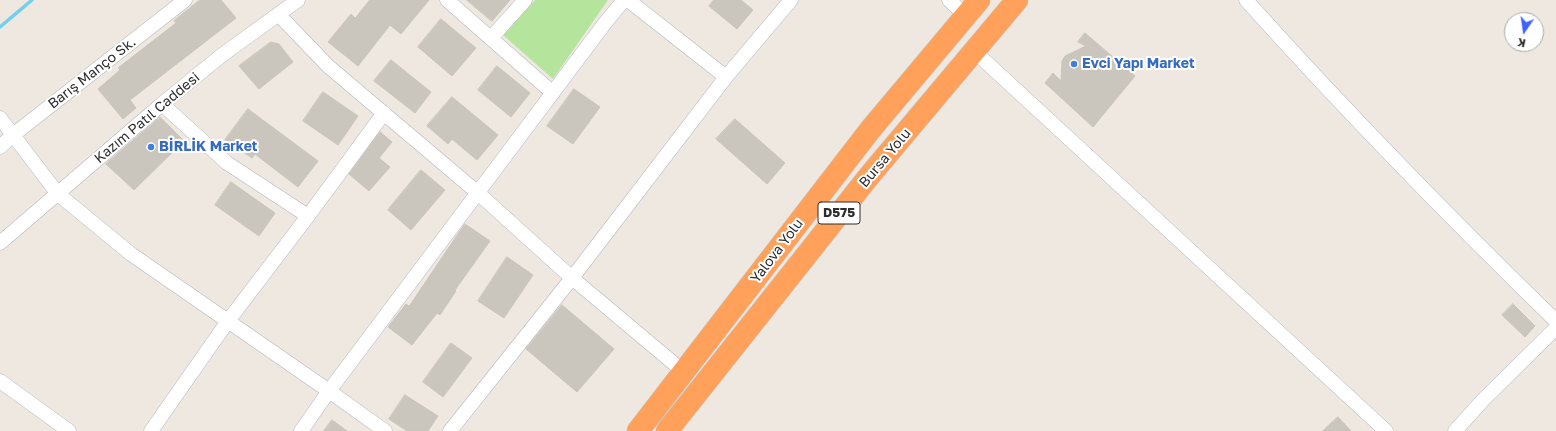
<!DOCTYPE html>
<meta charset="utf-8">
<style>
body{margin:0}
#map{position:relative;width:1556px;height:431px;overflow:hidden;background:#eee8e0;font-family:"Golos Text",sans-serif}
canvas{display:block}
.north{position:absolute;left:1504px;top:12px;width:40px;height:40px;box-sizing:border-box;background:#fff;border:1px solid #ababab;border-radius:50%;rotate:193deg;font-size:11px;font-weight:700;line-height:16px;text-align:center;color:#2d2d2d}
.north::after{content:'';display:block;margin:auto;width:14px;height:18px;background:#4064fb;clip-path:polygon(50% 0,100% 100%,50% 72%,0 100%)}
</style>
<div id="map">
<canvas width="1556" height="431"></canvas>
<div class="north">K</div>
</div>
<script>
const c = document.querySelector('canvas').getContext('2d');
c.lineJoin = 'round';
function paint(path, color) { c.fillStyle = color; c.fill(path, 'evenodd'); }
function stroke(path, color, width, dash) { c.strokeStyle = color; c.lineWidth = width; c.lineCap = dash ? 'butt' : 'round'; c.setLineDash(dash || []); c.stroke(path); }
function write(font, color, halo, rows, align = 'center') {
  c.font = font + ' "Golos Text",sans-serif'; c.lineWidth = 4; c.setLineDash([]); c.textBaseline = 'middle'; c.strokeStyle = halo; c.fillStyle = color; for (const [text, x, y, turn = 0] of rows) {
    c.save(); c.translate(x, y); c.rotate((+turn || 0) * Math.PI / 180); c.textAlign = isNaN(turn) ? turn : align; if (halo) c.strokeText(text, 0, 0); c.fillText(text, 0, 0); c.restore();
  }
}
paint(new Path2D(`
 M 535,0 L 608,0 L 553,79 L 503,35 Z`), '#b5e59d');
stroke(new Path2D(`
 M 0,27 L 32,0`), '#73cff0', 3.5);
const building = new Path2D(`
 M 200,0 L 221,0 L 236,18 L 130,100 L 136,108 L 123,119 L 98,89 L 120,70 L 118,68 L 176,23 L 174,21 Z
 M 370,0 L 429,0 L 401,34 L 390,25 L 358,66 L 328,42 L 351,14 L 355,18 Z
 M 467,0 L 510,0 L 492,21 Z
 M 714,0 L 741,0 L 753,10 L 737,29 L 709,6 Z
 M 441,19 L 476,48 L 452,76 L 418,47 Z
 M 1085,33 L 1135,76 L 1093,127 L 1045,83 L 1053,73 L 1061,81 L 1062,61 L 1065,56 L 1086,46 L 1078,42 Z
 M 271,42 L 279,44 L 293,62 L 259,89 L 239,66 Z
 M 391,60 L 431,92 L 415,113 L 374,81 Z
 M 497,66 L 530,93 L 511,117 L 478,90 Z
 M 574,89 L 600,107 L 573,144 L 547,126 Z
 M 323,92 L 358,116 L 338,145 L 303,121 Z
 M 452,97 L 498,135 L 477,160 L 452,139 L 448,144 L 427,126 Z
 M 248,109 L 318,161 L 298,187 L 255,154 L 252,158 L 225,140 Z
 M 160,117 L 184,141 L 134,190 L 106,164 Z
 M 735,119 L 785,163 L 767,184 L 716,139 Z
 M 380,132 L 392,142 L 379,158 L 390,167 L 369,191 L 349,174 Z
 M 421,170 L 445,190 L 411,230 L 388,210 Z
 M 231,182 L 275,213 L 259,236 L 215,205 Z
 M 465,224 L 490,241 L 455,290 L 456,291 L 440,315 L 437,313 L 412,345 L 388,327 L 406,304 L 409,306 Z
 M 507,257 L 533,275 L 504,318 L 478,301 Z
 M 1513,304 L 1535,326 L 1525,337 L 1502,315 Z
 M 562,305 L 614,349 L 577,392 L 526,349 Z
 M 451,343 L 472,358 L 443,397 L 423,382 Z
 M 405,395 L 438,416 L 428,431 L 407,431 L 389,419 Z
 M 1338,417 L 1351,431 L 1323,431 Z
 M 332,420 L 347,431 L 324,431 Z`);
paint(building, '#cac6be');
stroke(building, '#cac4b9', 1);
const street = new Path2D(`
 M 447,0 L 553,93
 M 628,0 L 726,77
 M 949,0 L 966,16
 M 1246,0 C 1345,110 1449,217 1556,321
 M 279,15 L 328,66 L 478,193 L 572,278 L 684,372
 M 491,38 L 525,0
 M 974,51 L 1386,431
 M 162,104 L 227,163 L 308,216
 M 0,118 L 58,194 L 131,254 L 329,391 L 385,431
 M 0,147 L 13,135 L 185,0
 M 0,243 L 162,104 L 222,55 L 298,0
 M 0,381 L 69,431
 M 151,431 L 228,321 L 308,216 L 384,113
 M 301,431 L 329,391 L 605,23 L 624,0
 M 450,431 L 572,278 L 726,77 L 791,0
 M 1455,431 L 1483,400 L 1556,328`);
const highway = new Path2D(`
 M 638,431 L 870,130 L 979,0
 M 667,431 L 870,175 L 1017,0`);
stroke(street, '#b3b6c0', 15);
stroke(highway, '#c8c8c8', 23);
stroke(street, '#fff', 14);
stroke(highway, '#ffa15a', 22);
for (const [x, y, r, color] of [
 [1074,64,4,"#3f7fe0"],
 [151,147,4,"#3f7fe0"]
]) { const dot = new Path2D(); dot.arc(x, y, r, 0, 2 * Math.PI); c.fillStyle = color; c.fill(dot); stroke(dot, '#fff', 1.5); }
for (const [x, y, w] of [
 [839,213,42]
]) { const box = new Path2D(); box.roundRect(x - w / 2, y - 11, w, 22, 3); c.fillStyle = '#fff'; c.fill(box); stroke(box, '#2d2d2d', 1); }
write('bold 13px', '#2d2d2d', null, [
 ["D575",839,213]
]);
write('bold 14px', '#366cbe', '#fff', [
 ["Evci Yapı Market",1082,64],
 ["BİRLİK Market",159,147]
], 'left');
write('14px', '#2d2d2d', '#fff', [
 ["Barış Manço Sk.",92,73,-38],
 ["Kazım Patıl Caddesi",147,118,-40],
 ["Bursa Yolu",885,158,-50],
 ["Yalova Yolu",777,251,-53]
]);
</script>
